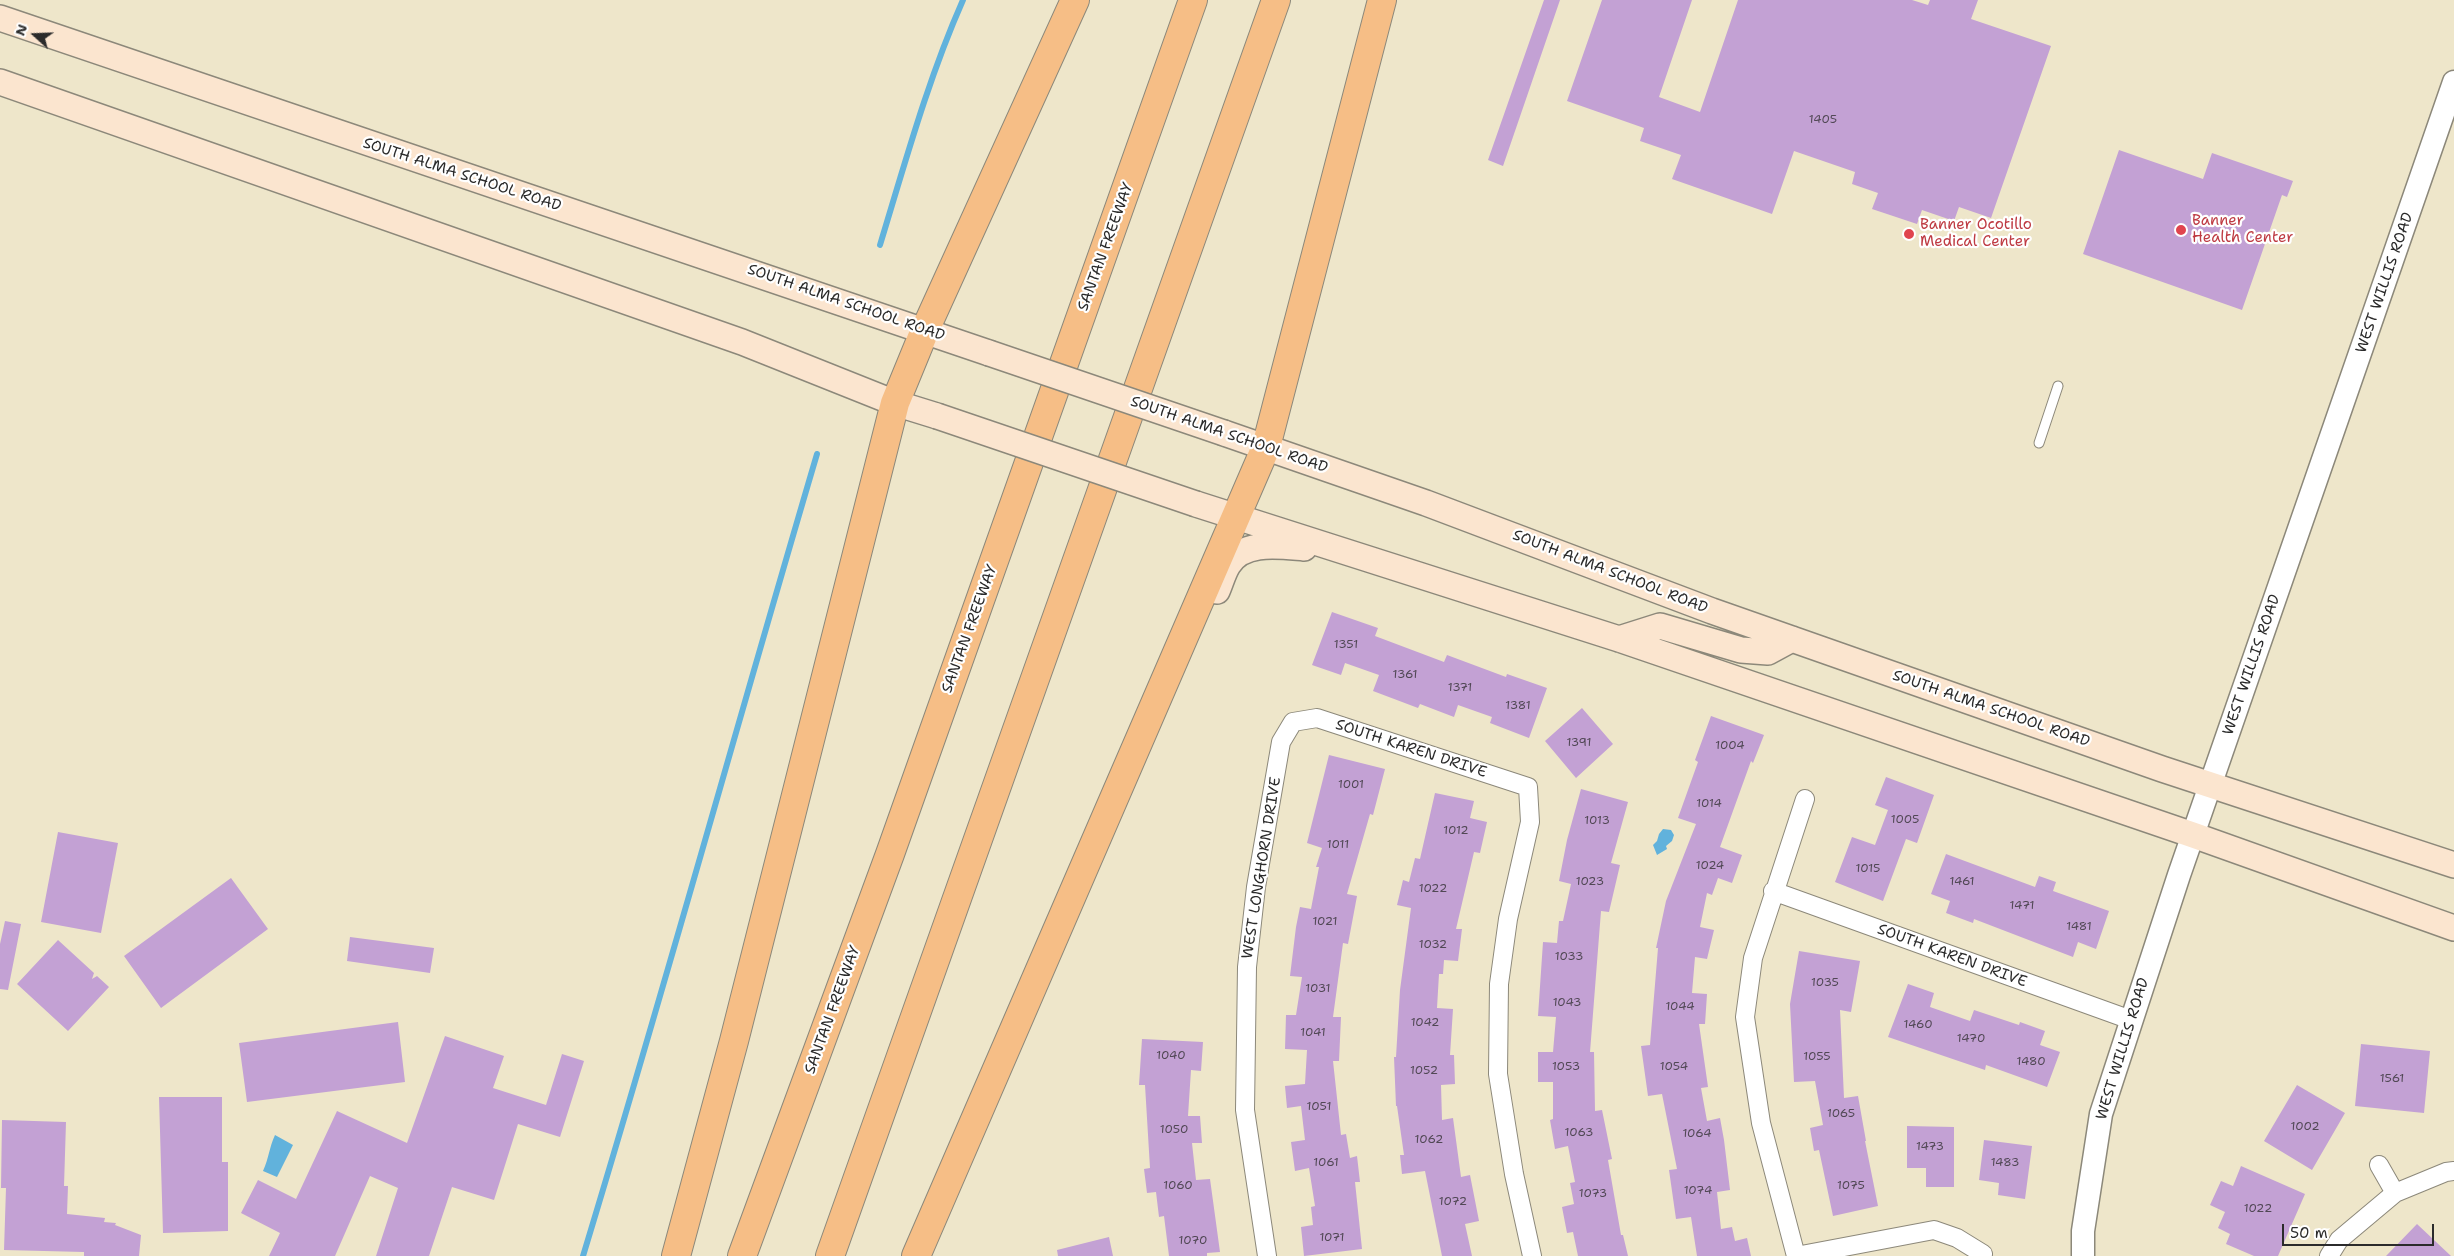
<!DOCTYPE html>
<style>
body{margin:0}
#map{position:relative;width:2454px;height:1256px;overflow:hidden;background:#eee6ca;font-family:"Shantell Sans",sans-serif}
canvas{display:block}
.north{position:absolute;left:10px;top:10px;width:50px;height:50px;-webkit-text-stroke:4px #fff;paint-order:stroke;rotate:290deg;font-size:14px;font-weight:700;line-height:20px;text-align:center;color:#2b2b2b}
.north::after{content:'';display:block;margin:auto;width:18px;height:22px;background:#2b2b2b;clip-path:polygon(50% 0,100% 100%,50% 72%,0 100%)}
.scale{position:absolute;left:2282px;top:1224px;width:152px;height:22px;box-sizing:border-box;border:2px solid #2b2b2b;border-top:0;padding-left:6px;font-size:15px;line-height:18px;white-space:nowrap;color:#2b2b2b;-webkit-text-stroke:4px #fff;paint-order:stroke}
</style>
<div id="map">
<canvas width="2454" height="1256"></canvas>
<div class="north">N</div>
<div class="scale">50 m</div>
</div>
<script>
const c = document.querySelector('canvas').getContext('2d');
c.lineJoin = 'round';
function paint(path, color) { c.fillStyle = color; c.fill(path, 'evenodd'); }
function stroke(path, color, width, dash) { c.strokeStyle = color; c.lineWidth = width; c.lineCap = dash ? 'butt' : 'round'; c.setLineDash(dash || []); c.stroke(path); }
function write(font, color, halo, rows, align = 'center') {
  c.font = font + ' "Shantell Sans",sans-serif'; c.lineWidth = 4.5; c.setLineDash([]); c.textBaseline = 'middle'; c.strokeStyle = halo; c.fillStyle = color; for (const [text, x, y, turn = 0] of rows) {
    c.save(); c.translate(x, y); c.rotate((+turn || 0) * Math.PI / 180); c.textAlign = isNaN(turn) ? turn : align; if (halo) c.strokeText(text, 0, 0); c.fillText(text, 0, 0); c.restore();
  }
}
paint(new Path2D(`
 M 1663,829 L 1671,830 L 1674,835 L 1672,841 L 1666,846 L 1667,849 L 1657,855 L 1653,845 L 1657,841 L 1659,834 Z
 M 275,1135 L 293,1145 L 277,1177 L 263,1171 C 269,1158 269,1148 275,1135 Z`), '#61b2dc');
stroke(new Path2D(`
 M 880,245 C 905,163 928,79 963,0
 M 583,1256 C 664,990 738,721 817,454`), '#61b2dc', 6);
paint(new Path2D(`
 M 1544,0 L 1560,0 L 1503,166 L 1488,160 Z
 M 1602,0 L 1692,0 L 1659,97 L 1700,112 L 1738,0 L 1912,0 L 1928,5 L 1930,0 L 1978,0 L 1971,19 L 2051,46 L 1991,218 L 1959,207 L 1954,221 L 1922,210 L 1917,224 L 1872,209 L 1878,193 L 1852,184 L 1855,172 L 1794,151 L 1772,214 L 1672,179 L 1681,155 L 1640,141 L 1644,128 L 1567,101 Z
 M 2119,150 L 2203,179 L 2212,153 L 2293,181 L 2287,197 L 2282,195 L 2242,310 L 2083,254 Z
 M 1332,612 L 1378,628 L 1375,636 L 1444,662 L 1447,655 L 1506,677 L 1507,674 L 1547,688 L 1529,738 L 1490,723 L 1492,717 L 1458,705 L 1454,717 L 1420,704 L 1418,708 L 1373,691 L 1379,675 L 1345,663 L 1341,675 L 1312,665 Z
 M 1582,708 L 1613,744 L 1576,778 L 1545,741 Z
 M 1711,716 L 1764,735 L 1753,763 L 1751,761 L 1720,847 L 1742,855 L 1732,883 L 1718,878 L 1712,895 L 1707,893 L 1700,927 L 1714,930 L 1707,959 L 1695,957 L 1692,993 L 1707,994 L 1705,1024 L 1699,1024 L 1708,1087 L 1701,1088 L 1707,1121 L 1720,1118 L 1724,1140 L 1730,1190 L 1717,1192 L 1721,1229 L 1732,1227 L 1735,1241 L 1747,1238 L 1751,1256 L 1697,1256 L 1691,1217 L 1676,1219 L 1669,1170 L 1677,1169 L 1662,1094 L 1648,1096 L 1641,1046 L 1650,1045 L 1658,948 L 1656,948 L 1666,901 L 1696,824 L 1678,818 L 1698,762 L 1695,760 Z
 M 1329,755 L 1385,769 L 1373,815 L 1370,814 L 1347,894 L 1357,896 L 1348,944 L 1343,943 L 1333,1017 L 1341,1017 L 1339,1061 L 1333,1061 L 1341,1135 L 1346,1134 L 1350,1158 L 1357,1156 L 1360,1182 L 1355,1182 L 1362,1249 L 1304,1256 L 1301,1227 L 1313,1225 L 1311,1207 L 1315,1206 L 1309,1168 L 1295,1171 L 1291,1142 L 1305,1140 L 1301,1106 L 1287,1108 L 1285,1086 L 1305,1084 L 1307,1050 L 1285,1049 L 1286,1015 L 1296,1015 L 1302,977 L 1290,976 L 1296,927 L 1300,907 L 1311,909 L 1319,867 L 1316,867 L 1322,848 L 1307,843 Z
 M 1886,777 L 1934,795 L 1917,843 L 1906,839 L 1883,901 L 1835,882 L 1852,837 L 1875,845 L 1888,810 L 1875,805 Z
 M 1581,789 L 1628,802 L 1611,863 L 1620,865 L 1609,912 L 1601,911 L 1590,1052 L 1594,1052 L 1595,1111 L 1602,1110 L 1612,1159 L 1608,1160 L 1621,1235 L 1623,1235 L 1628,1256 L 1578,1256 L 1573,1232 L 1567,1233 L 1562,1207 L 1574,1204 L 1570,1183 L 1575,1182 L 1568,1146 L 1555,1149 L 1550,1120 L 1553,1119 L 1553,1082 L 1538,1082 L 1538,1052 L 1553,1052 L 1556,1017 L 1538,1016 L 1543,942 L 1557,943 L 1559,921 L 1563,921 L 1571,884 L 1559,881 L 1567,840 Z
 M 1435,793 L 1474,801 L 1470,818 L 1487,822 L 1480,853 L 1474,852 L 1456,929 L 1462,929 L 1458,961 L 1444,960 L 1443,974 L 1439,974 L 1437,1008 L 1453,1009 L 1450,1055 L 1454,1055 L 1455,1084 L 1441,1085 L 1442,1120 L 1453,1118 L 1461,1177 L 1470,1175 L 1479,1221 L 1465,1224 L 1472,1256 L 1442,1256 L 1425,1171 L 1402,1174 L 1400,1155 L 1404,1155 L 1397,1106 L 1396,1106 L 1394,1057 L 1396,1057 L 1400,990 L 1411,908 L 1397,905 L 1403,880 L 1409,882 L 1415,858 L 1420,859 Z
 M 58,832 L 118,843 L 101,933 L 41,922 Z
 M 1946,854 L 2035,887 L 2039,876 L 2056,882 L 2053,891 L 2109,911 L 2096,949 L 2078,942 L 2073,957 L 1974,919 L 1973,923 L 1946,913 L 1950,901 L 1931,894 Z
 M 231,878 L 268,929 L 161,1008 L 124,956 Z
 M 5,921 L 21,924 L 8,990 L 0,989 L 0,944 Z
 M 350,937 L 434,948 L 430,973 L 347,961 Z
 M 58,940 L 94,973 L 92,979 L 97,976 L 109,987 L 68,1031 L 17,984 Z
 M 1799,951 L 1860,961 L 1851,1012 L 1840,1010 L 1844,1098 L 1858,1096 L 1866,1141 L 1865,1141 L 1878,1206 L 1833,1216 L 1819,1150 L 1814,1151 L 1810,1128 L 1823,1125 L 1815,1081 L 1794,1082 L 1790,1004 Z
 M 1908,984 L 1934,993 L 1930,1007 L 1970,1021 L 1974,1010 L 2019,1025 L 2020,1022 L 2045,1031 L 2040,1045 L 2060,1052 L 2047,1087 L 1986,1065 L 1985,1070 L 1888,1037 Z
 M 398,1022 L 405,1082 L 247,1102 L 239,1043 Z
 M 445,1036 L 504,1056 L 493,1088 L 546,1105 L 562,1054 L 584,1061 L 560,1137 L 518,1124 L 494,1200 L 452,1187 L 429,1256 L 376,1256 L 398,1188 L 370,1176 L 335,1256 L 269,1256 L 280,1233 L 241,1213 L 258,1180 L 296,1199 L 337,1111 L 407,1143 Z
 M 1142,1039 L 1203,1042 L 1201,1071 L 1191,1070 L 1188,1116 L 1200,1116 L 1202,1143 L 1192,1143 L 1196,1180 L 1210,1179 L 1220,1252 L 1207,1253 L 1207,1256 L 1169,1256 L 1164,1216 L 1159,1217 L 1156,1192 L 1147,1193 L 1144,1169 L 1150,1168 L 1145,1085 L 1139,1085 Z
 M 2361,1044 L 2430,1051 L 2424,1113 L 2355,1106 Z
 M 2297,1085 L 2345,1113 L 2312,1170 L 2264,1141 Z
 M 159,1097 L 222,1097 L 222,1162 L 228,1162 L 228,1231 L 163,1233 Z
 M 2,1120 L 66,1122 L 64,1186 L 68,1186 L 67,1214 L 105,1218 L 104,1222 L 116,1223 L 115,1225 L 141,1235 L 139,1256 L 84,1256 L 84,1252 L 4,1250 L 6,1188 L 1,1188 Z
 M 1907,1126 L 1954,1127 L 1954,1187 L 1926,1187 L 1926,1168 L 1907,1168 Z
 M 1984,1140 L 2032,1146 L 2025,1199 L 1998,1195 L 1999,1183 L 1979,1180 Z
 M 2241,1166 L 2305,1194 L 2278,1256 L 2254,1256 L 2226,1244 L 2230,1234 L 2218,1228 L 2225,1212 L 2210,1205 L 2221,1181 L 2233,1186 Z
 M 2417,1224 L 2451,1256 L 2386,1256 Z
 M 1109,1237 L 1113,1256 L 1058,1256 L 1057,1250 Z`), '#c3a1d4');
const service = new Path2D(`
 M 2039,443 L 2058,386`);
const minor = new Path2D(`
 M 1773,891 L 2131,1020
 M 2379,1165 L 2395,1193
 M 1267,1256 L 1245,1110 L 1247,967 L 1256,887 L 1281,742 L 1293,722 L 1317,718 L 1528,787 L 1530,822 L 1508,919 L 1499,984 L 1498,1074 L 1514,1174 L 1532,1256
 M 1796,1256 L 1761,1123 L 1745,1017 L 1753,958 L 1805,799
 M 1796,1256 L 1934,1230 L 1957,1238 L 1983,1254
 M 2329,1256 L 2339,1240 L 2395,1193 L 2446,1172 L 2454,1171`);
const tertiary = new Path2D(`
 M 2083,1256 L 2083,1231 L 2101,1114 L 2179,875 L 2454,82`);
const secondary = new Path2D(`
 M 0,18 L 989,353
 M 0,82 L 742,342 L 895,403 L 937,416
 M 1224,433 L 1426,503 L 1712,611 L 2162,769 L 2454,865
 M 1196,504 L 1619,639 L 2193,835 L 2454,928
 M 1217,591 C 1221,582 1223,573 1228,565 C 1243,540 1280,546 1304,548
 M 1619,639 L 1660,626 L 1741,650 L 1768,652 L 1792,639`);
const motorway = new Path2D(`
 M 676,1256 L 734,1041 L 895,403 L 925,330 L 1075,0
 M 742,1256 L 890,854 L 1193,0
 M 830,1256 L 1276,0
 M 916,1256 L 1266,447 L 1382,0`);
stroke(service, '#8c887a', 11);
stroke(minor, '#8c887a', 20);
stroke(tertiary, '#8c887a', 25);
stroke(secondary, '#8c887a', 28);
stroke(motorway, '#8c887a', 30);
stroke(service, '#fff', 9);
stroke(minor, '#fff', 18);
stroke(tertiary, '#fff', 22);
stroke(secondary, '#fbe5cf', 25);
stroke(motorway, '#f6be86', 28);
const secondaryBridge = new Path2D(`
 M 989,353 L 1224,433
 M 937,416 L 1196,504`);
stroke(secondaryBridge, '#8c887a', 28, []);
stroke(secondaryBridge, '#fbe5cf', 25);
for (const [x, y, r, color] of [
 [2181,230,6,"#e0444e"],
 [1909,234,6,"#e0444e"]
]) { const dot = new Path2D(); dot.arc(x, y, r, 0, 2 * Math.PI); c.fillStyle = color; c.fill(dot); stroke(dot, '#fff', 2); }
write('12px', '#514855', null, [
 ["1405",1823,120],
 ["1351",1346,645],
 ["1361",1405,675],
 ["1371",1460,688],
 ["1381",1518,706],
 ["1391",1579,743],
 ["1004",1730,746],
 ["1001",1351,785],
 ["1014",1709,804],
 ["1005",1905,820],
 ["1013",1597,821],
 ["1012",1456,831],
 ["1011",1338,845],
 ["1024",1710,866],
 ["1015",1868,869],
 ["1023",1590,882],
 ["1461",1962,882],
 ["1022",1433,889],
 ["1471",2022,906],
 ["1021",1325,922],
 ["1481",2079,927],
 ["1032",1433,945],
 ["1033",1569,957],
 ["1035",1825,983],
 ["1031",1318,989],
 ["1043",1567,1003],
 ["1044",1680,1007],
 ["1042",1425,1023],
 ["1460",1918,1025],
 ["1041",1313,1033],
 ["1470",1971,1039],
 ["1040",1171,1056],
 ["1055",1817,1057],
 ["1480",2031,1062],
 ["1053",1566,1067],
 ["1054",1674,1067],
 ["1052",1424,1071],
 ["1561",2392,1079],
 ["1051",1319,1107],
 ["1065",1841,1114],
 ["1002",2305,1127],
 ["1050",1174,1130],
 ["1063",1579,1133],
 ["1064",1697,1134],
 ["1062",1429,1140],
 ["1473",1930,1147],
 ["1061",1326,1163],
 ["1483",2005,1163],
 ["1060",1178,1186],
 ["1075",1851,1186],
 ["1074",1698,1191],
 ["1073",1593,1194],
 ["1072",1453,1202],
 ["1022",2258,1209],
 ["1071",1332,1238],
 ["1070",1193,1241]
]);
write('15px', '#2b2b2b', '#fff', [
 ["SOUTH ALMA SCHOOL ROAD",462,175,18],
 ["SANTAN FREEWAY",1106,247,-70],
 ["WEST WILLIS ROAD",2385,283,-71],
 ["SOUTH ALMA SCHOOL ROAD",846,303,19],
 ["SOUTH ALMA SCHOOL ROAD",1229,435,19],
 ["SOUTH ALMA SCHOOL ROAD",1610,572,21],
 ["SANTAN FREEWAY",970,629,-70],
 ["WEST WILLIS ROAD",2252,665,-71],
 ["SOUTH ALMA SCHOOL ROAD",1991,709,19],
 ["SOUTH KAREN DRIVE",1411,749,18],
 ["WEST LONGHORN DRIVE",1262,868,-81],
 ["SOUTH KAREN DRIVE",1952,956,20],
 ["SANTAN FREEWAY",833,1010,-70],
 ["WEST WILLIS ROAD",2123,1049,-73]
]);
write('15px', '#be3a42', '#fff', [
 ["Banner",2192,221],
 ["Health Center",2192,238],
 ["Banner Ocotillo",1920,225],
 ["Medical Center",1920,242]
], 'left');
</script>
